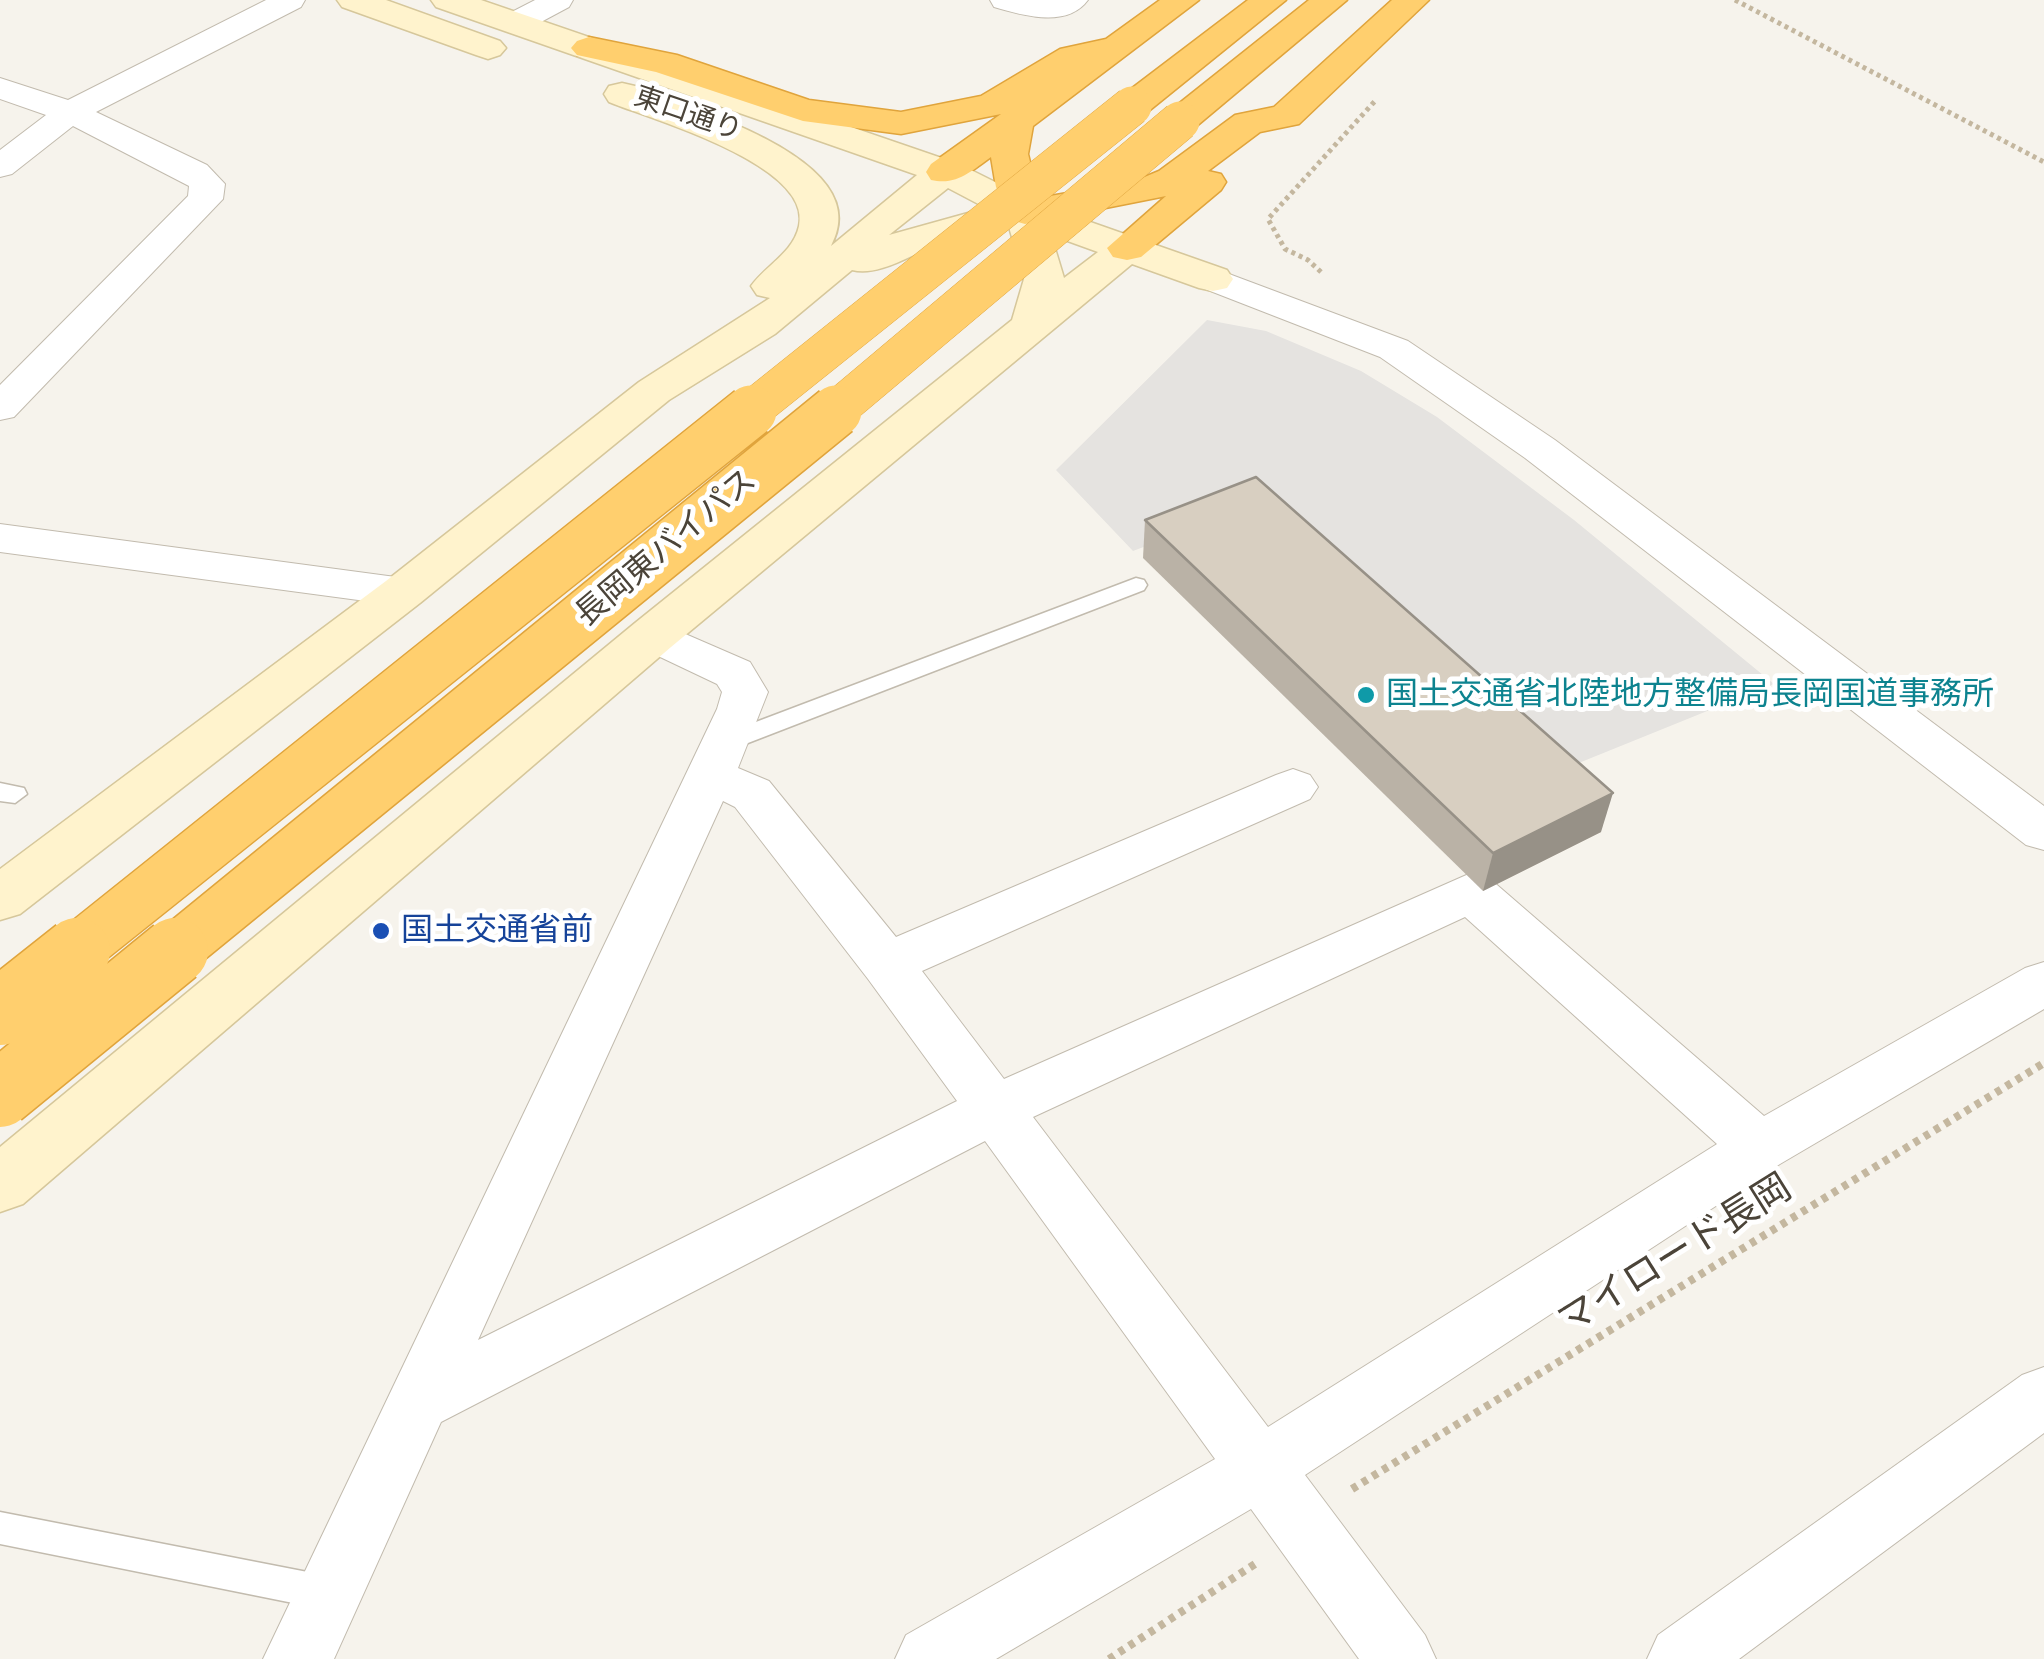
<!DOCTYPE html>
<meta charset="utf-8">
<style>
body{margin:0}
canvas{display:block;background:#f6f3ec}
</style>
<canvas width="2044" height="1659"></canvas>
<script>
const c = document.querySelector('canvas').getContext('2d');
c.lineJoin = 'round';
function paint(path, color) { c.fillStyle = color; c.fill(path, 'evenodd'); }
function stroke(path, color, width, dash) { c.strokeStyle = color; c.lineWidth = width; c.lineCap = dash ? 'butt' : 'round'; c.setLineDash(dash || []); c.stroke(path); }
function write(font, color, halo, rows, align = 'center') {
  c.font = font + ' "IBM Plex Sans","Noto Sans JP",sans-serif'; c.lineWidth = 10; c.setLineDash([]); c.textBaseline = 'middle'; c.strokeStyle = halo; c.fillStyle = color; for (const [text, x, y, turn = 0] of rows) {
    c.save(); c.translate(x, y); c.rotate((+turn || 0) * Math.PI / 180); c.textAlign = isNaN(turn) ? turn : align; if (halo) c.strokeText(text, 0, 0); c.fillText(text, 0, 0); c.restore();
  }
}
paint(new Path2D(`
 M 1207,320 L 1266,331 L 1361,371 L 1437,417 L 1574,520 L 1774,684 L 1554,773 L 1251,506 L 1133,551 L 1056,470 Z`), '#e5e3e0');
const lane = new Path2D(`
 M 1136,578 L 1144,580 L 1147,585 L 1144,590 L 735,748 L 727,750 L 715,742 L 719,736 Z
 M 0,783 L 24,788 L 27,794 L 15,803 L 0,801 Z
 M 0,1512 L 328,1576 L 340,1581 L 345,1593 L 340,1605 L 328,1610 L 0,1544 Z`);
const street = new Path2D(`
 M 266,0 L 305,0 L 301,7 L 96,112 L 207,165 L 225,184 L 223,199 L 14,417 L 0,420 L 0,385 L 188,196 L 189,186 L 73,126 L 12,174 L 0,177 L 0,150 L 46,115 L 0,99 L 0,78 L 68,100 Z
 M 535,0 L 573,0 L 569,7 L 526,30 L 504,30 L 499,23 L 504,16 Z
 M 990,0 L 1088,0 C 1067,29 1022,15 994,7 Z
 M 1213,268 L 1408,341 L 1555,440 L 2044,806 L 2044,850 L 2026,845 L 1525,458 L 1380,357 L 1200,287 L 1194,279 L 1200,271 Z
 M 0,524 L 403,578 L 419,582 L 425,592 L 419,602 L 403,606 L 0,552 Z
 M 653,620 L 750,662 L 768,692 L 738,768 L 769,781 L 896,937 L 1276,775 L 1293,769 L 1310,775 L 1318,787 L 1310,799 L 922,971 L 1004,1079 L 1471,873 L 1489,878 L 1764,1116 L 2025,968 L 2044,962 L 2044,1009 L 1780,1164 L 1305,1475 L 1425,1635 L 1436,1659 L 1359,1659 L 1251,1509 L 996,1659 L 895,1659 L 906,1635 L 1215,1459 L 985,1141 L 441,1422 L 334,1659 L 263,1659 L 717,709 L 722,692 L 717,684 L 637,646 L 630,635 L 637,624 ZM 723,801 L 735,807 L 868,979 L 957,1101 L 478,1340 ZM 1465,917 L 1717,1144 L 1268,1427 L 1033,1117 Z
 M 2044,1367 L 2044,1433 L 1739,1659 L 1647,1659 L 1658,1635 L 2022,1375 Z`);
const secondary = new Path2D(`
 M 337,0 L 386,0 L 500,41 L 506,48 L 500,55 L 488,59 L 476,55 L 342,7 Z
 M 431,0 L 481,0 L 959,164 L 1039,204 L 1227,270 L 1233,279 L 1227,288 L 1213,291 L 1199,288 L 1132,264 L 671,647 L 23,1204 L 0,1212 L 0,1147 L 635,623 L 1012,320 L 1024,279 L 1009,227 C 986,231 963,237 940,244 C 913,253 880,277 852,270 L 775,334 L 669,400 L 420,603 L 20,914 L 0,920 L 0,869 L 386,581 L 639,382 L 770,298 L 757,295 L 751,286 C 766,265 793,253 799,226 C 813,165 653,120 609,102 L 604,94 L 609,86 L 622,83 L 635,86 C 690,109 879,159 831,246 L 917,175 L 436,7 ZM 948,188 L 986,208 L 889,235 ZM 1051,235 L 1098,252 L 1064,278 Z`);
const highway = new Path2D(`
 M 1160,0 L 1199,0 L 1033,126 L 1028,154 L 1039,198 L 1135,181 L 1159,171 L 1235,115 L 1274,107 L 1392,0 L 1429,0 L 1299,124 L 1260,132 L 1208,171 L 1221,174 L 1226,182 L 1221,190 L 1141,257 L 1127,260 L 1113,257 L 1107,248 L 1166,196 L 1025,224 L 1011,220 L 996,187 L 991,157 C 971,171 957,186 931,180 L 926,172 L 931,164 L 1001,114 L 901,134 L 803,121 L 656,72 L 577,55 L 571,48 L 577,41 L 589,37 L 677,55 L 809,100 L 901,112 L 981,96 L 1060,49 L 1106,39 Z
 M 1248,0 L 1286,0 L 1145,114 L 1132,117 L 1119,114 L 1114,106 L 1119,98 Z
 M 1309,0 L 1347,0 L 1193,129 L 1180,132 L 1167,129 L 1162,121 L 1167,113 Z`);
stroke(lane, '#c2bbae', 3);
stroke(street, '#c2bbae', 2);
stroke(secondary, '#d6c79b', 3);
stroke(highway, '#e0a43c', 3);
stroke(new Path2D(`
 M 1735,0 L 2044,162
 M 1321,272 L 1308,260 L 1285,249 L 1268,219 L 1375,101`), '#c4b79f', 5, [4, 4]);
stroke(new Path2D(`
 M 1352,1489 L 2044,1063
 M 1109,1659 L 1255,1564`), '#c4b79f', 8, [6, 6]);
paint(lane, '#fff');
paint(street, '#fff');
paint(secondary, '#fff3cd');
paint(highway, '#ffcf6e');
const highwayBridgeFar2 = new Path2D(`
 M 748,413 L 1132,106
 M 833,413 L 1180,121`);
const highwayBridgeFar1 = new Path2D(`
 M 73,953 L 751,411
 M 172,953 L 836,411`);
const highwayBridge = new Path2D(`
 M 0,1012 L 77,951
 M 0,1094 L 175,951`);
stroke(highwayBridgeFar2, '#e0a43c', 40, []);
stroke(highwayBridgeFar1, '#e0a43c', 54, []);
stroke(highwayBridge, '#e0a43c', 69, []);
stroke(highwayBridgeFar2, '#ffcf6e', 39);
stroke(highwayBridgeFar1, '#ffcf6e', 51);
stroke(highwayBridge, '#ffcf6e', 66);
paint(new Path2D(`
 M 1145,520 L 1601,832 L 1483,891 L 1143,558 Z`), '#bab2a6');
paint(new Path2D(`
 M 1613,793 L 1601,832 L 1483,891 L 1493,853 Z`), '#979187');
const building = new Path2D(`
 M 1256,477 L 1613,793 L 1493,853 L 1145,520 Z`);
paint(building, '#d8cfc1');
stroke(building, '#979187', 2.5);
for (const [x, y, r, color] of [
 [1366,695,10,"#0f9aa8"],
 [381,931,10,"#1a4fb4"]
]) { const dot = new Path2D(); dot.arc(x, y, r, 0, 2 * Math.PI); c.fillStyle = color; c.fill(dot); stroke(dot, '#fff', 4); }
write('28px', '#4b4439', '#fff', [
 ["東口通り",688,114,19]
]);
write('32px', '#4b4439', '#fff', [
 ["長岡東バイパス",666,548,-40]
]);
write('32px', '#0d838f', '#fff', [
 ["国土交通省北陸地方整備局長岡国道事務所",1386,695]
], 'left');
write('32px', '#164399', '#fff', [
 ["国土交通省前",401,931]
], 'left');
write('38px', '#4b4439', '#fff', [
 ["マイロード長岡",1675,1255,-32]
]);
</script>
